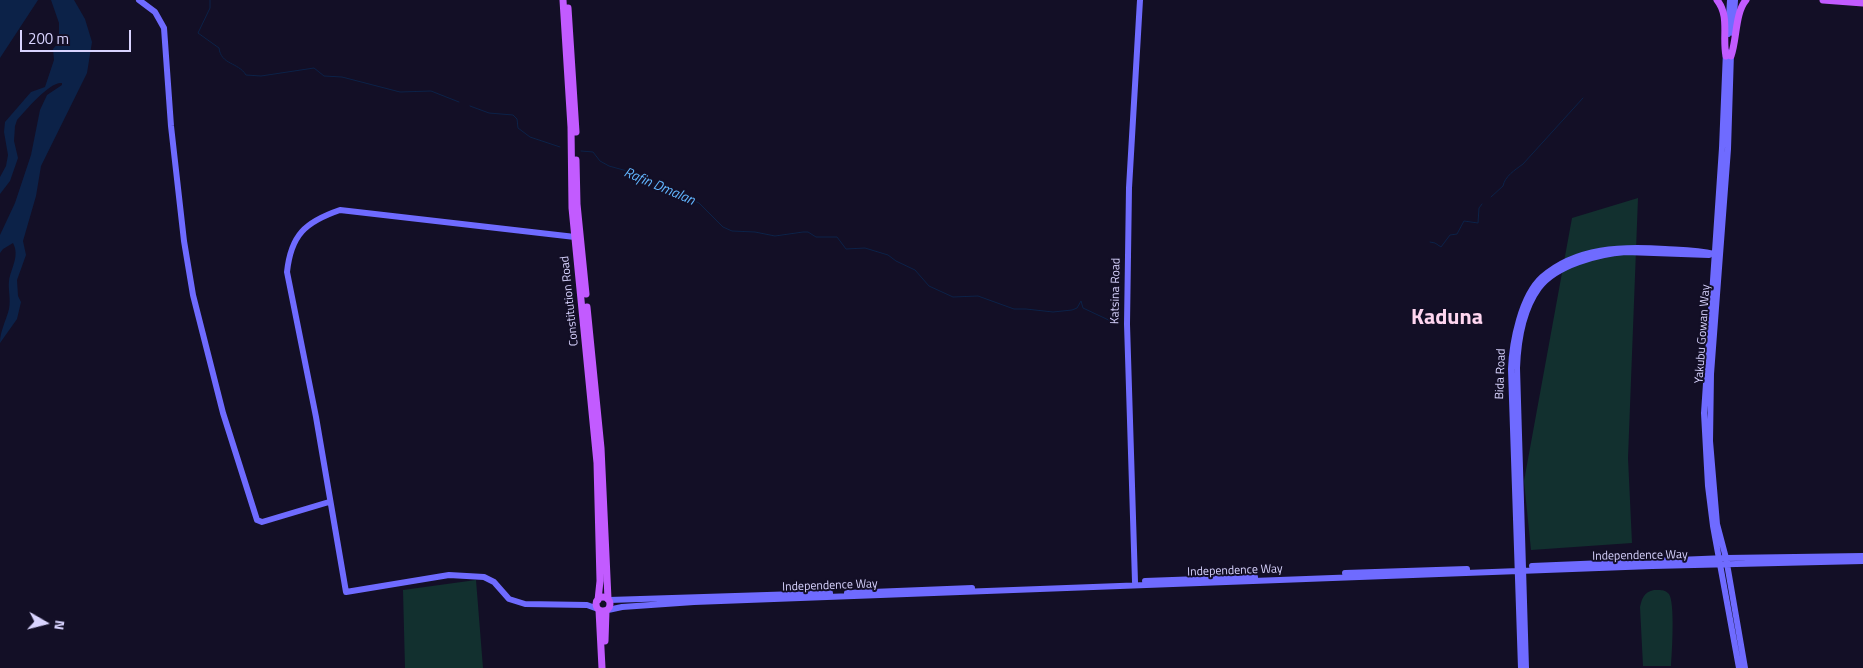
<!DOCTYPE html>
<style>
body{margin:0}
#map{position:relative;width:1863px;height:668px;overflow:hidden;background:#130f26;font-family:"Titillium Web",sans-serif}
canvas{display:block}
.north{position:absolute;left:20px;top:598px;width:50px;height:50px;-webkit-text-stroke:4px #130f26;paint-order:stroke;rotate:98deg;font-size:14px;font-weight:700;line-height:20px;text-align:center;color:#d9d4ff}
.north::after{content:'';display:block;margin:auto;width:18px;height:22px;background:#d9d4ff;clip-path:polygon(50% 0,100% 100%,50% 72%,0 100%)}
.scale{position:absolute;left:20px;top:30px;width:111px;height:22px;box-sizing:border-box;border:2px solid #d9d4ff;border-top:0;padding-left:6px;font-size:15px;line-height:18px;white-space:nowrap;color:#d9d4ff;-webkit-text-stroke:4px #130f26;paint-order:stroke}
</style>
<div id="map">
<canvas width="1863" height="668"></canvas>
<div class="north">N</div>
<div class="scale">200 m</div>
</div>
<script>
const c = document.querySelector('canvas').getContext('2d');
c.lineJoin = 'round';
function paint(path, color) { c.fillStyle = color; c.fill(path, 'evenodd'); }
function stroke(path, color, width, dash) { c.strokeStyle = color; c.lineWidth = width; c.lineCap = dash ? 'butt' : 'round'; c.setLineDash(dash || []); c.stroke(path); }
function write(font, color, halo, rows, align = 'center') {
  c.font = font + ' "Titillium Web",sans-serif'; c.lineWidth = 4; c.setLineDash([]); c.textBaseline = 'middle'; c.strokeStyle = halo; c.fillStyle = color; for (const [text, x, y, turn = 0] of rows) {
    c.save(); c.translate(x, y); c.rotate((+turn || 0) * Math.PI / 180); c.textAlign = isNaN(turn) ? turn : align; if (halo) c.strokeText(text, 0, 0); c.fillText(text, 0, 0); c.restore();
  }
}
paint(new Path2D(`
 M 1638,198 L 1628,458 L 1632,543 L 1531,550 L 1524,481 L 1572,218 Z
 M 476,580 L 483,668 L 405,668 L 403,590 Z
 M 1654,590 C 1659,590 1665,589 1669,594 C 1675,603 1672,652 1671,666 L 1643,666 L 1640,607 C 1642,598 1644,592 1654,590 Z`), '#12302f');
paint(new Path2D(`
 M 0,0 L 38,0 L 0,58 Z
 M 51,0 L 74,0 L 85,19 L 92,42 L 87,73 L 41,166 L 36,196 L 23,241 L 26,255 L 17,280 L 18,296 L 21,302 L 17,319 L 0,343 C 0,331 6,321 9,309 C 11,299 8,290 9,281 C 11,268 20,256 13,243 L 3,249 L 0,253 L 0,235 L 15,203 L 31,155 L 40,110 L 47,95 L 62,85 L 62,83 C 50,81 26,110 17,120 L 15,126 L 14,141 L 18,158 L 10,181 L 0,194 L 0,177 L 6,166 L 8,155 L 4,132 L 5,122 L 31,92 L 45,87 L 54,60 L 53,49 L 59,42 L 59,23 Z`), '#0c2248');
stroke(new Path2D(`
 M 210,0 L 210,8 L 198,33 L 219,48 C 221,65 238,62 246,75 L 261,76 L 314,68 L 324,76 L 342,77 L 400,92 L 431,91 L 459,102
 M 470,106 L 489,113 L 513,115 L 517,119 L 518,128 L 530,137 L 560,147
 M 581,151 L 593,152 L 600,161 L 609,166 L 627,171 L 655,184 L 670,195 L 690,199 L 699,203 L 723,227 L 732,231 L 755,232 L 775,236 L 803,232 L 808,232 L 816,237 L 837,237 L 846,249 L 865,248 L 888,255 L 896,261 L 915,270 L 929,286 L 953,297 L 978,296 L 1014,309 L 1026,309 L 1053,312 L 1072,310 L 1077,308 L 1081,301 L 1083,308 L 1115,323
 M 1491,197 L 1503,186 C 1505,176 1515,170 1523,164 L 1583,98
 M 1430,242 L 1435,243 L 1441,247 L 1450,235 L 1457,234 L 1464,221 L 1478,223 L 1479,208 L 1482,204`), '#0c2248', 1);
stroke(new Path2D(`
 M 139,0 L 155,12 L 164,28 L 171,126 L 184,241 L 193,295 L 223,413 L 257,520 L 262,522 L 329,502
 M 1733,33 L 1735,0
 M 1728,34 L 1730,0
 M 1726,51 L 1722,148 L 1704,413 L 1708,486 L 1713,526 L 1739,668
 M 1731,53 L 1728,149 L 1711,374 L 1710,441 L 1717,524 L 1726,558 L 1745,668
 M 575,237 L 340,210 C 305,222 291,235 287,272 L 316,417 L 346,592 L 449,575 L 484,577 L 494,582 L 509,599 L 525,604 L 587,605 L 598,609
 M 1532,566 L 1726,558 L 1863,556
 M 1345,573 L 1467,569
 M 1145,581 L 1255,577
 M 1135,582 L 1127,324 L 1129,188 L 1140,0
 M 847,593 L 972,588
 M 609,600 L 830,593
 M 608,610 L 622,607 L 694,602 L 1652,566 L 1863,561
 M 1521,668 L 1511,369 C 1512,342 1521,296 1542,277 C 1576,247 1623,246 1665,249 C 1682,250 1698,250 1714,254
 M 1526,668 L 1517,368 C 1518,341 1523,310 1539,288 C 1556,265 1599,254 1626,252 L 1709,255`), '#6f6bff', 6);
stroke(new Path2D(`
 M 563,0 L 571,127 L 572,208 L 597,463 L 600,581 L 598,600
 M 1717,0 C 1730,16 1722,37 1726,56
 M 1823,0 L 1863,3
 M 568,8 L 576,132
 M 1731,56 C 1737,39 1735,13 1746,0
 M 576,160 L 577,204 L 586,294
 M 587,307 L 601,448 L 608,599
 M596 604a7 7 0 1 1 14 0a7 7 0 1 1-14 0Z
 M 599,610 L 602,668
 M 605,641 L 606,611`), '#c25bff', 7);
write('12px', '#d9d4ff', '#130f26', [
 ["Katsina Road",1116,291,-89],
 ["Constitution Road",570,301,-96],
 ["Yakubu Gowan Way",1703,334,-86],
 ["Bida Road",1501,374,-88],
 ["Independence Way",1640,556,-1],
 ["Independence Way",1235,571,-2],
 ["Independence Way",830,586,-2]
]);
write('italic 14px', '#62b6ff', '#130f26', [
 ["Rafin Dmalan",659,187,23]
]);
write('bold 22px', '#ffd6f0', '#130f26', [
 ["Kaduna",1447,319]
]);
</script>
